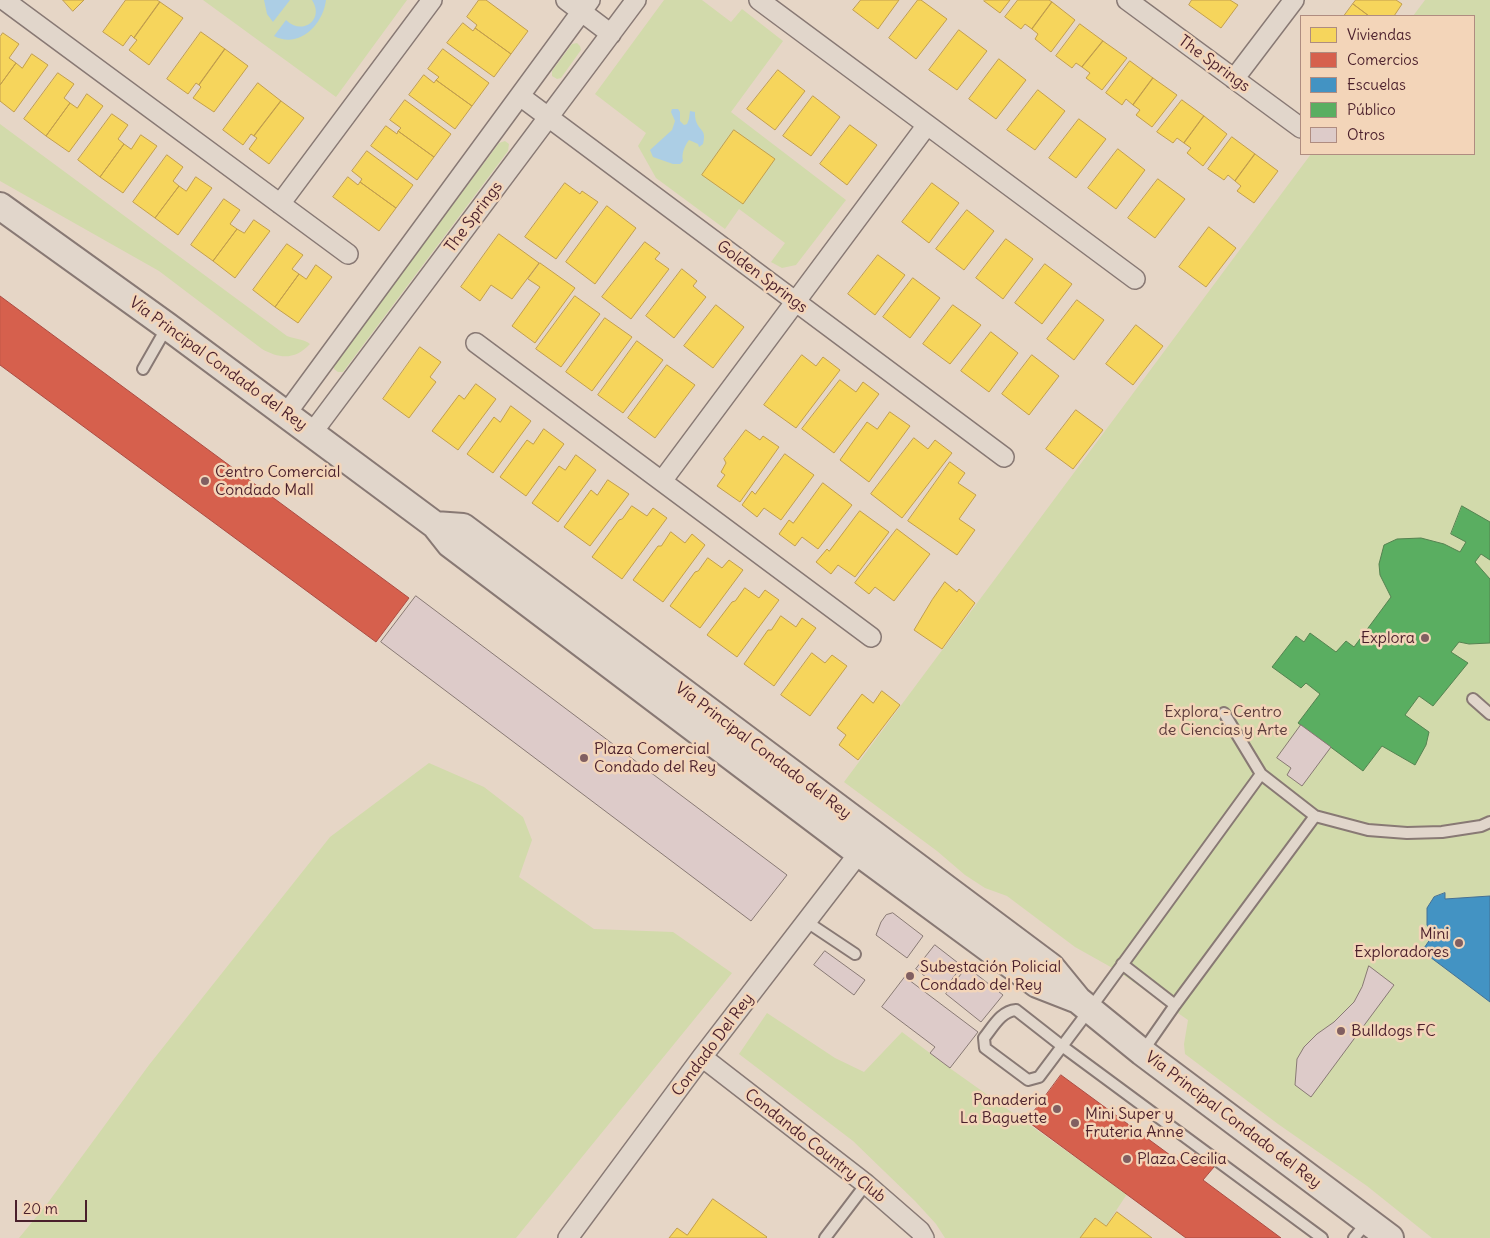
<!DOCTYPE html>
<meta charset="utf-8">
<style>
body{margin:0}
#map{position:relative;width:1490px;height:1238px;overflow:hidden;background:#e6d6c6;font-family:Delius,sans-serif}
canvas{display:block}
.legend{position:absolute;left:1300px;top:15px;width:175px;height:140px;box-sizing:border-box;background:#f3d5b9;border:1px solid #af8c80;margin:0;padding:6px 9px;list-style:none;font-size:15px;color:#4a1f2b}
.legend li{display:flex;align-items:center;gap:10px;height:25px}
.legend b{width:25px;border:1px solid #af8c80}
.scale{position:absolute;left:15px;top:1200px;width:72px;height:22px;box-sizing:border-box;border:2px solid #4a1f2b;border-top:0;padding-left:6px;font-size:15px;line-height:18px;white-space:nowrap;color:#4a1f2b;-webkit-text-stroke:4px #f3d5b9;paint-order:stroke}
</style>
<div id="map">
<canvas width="1490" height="1238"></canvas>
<ul class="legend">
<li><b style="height:14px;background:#f6d55c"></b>Viviendas</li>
<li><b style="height:14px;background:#d6604d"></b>Comercios</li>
<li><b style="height:14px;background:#4393c3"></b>Escuelas</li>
<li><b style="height:14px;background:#5aae61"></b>Público</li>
<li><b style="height:14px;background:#ddcbc9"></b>Otros</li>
</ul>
<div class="scale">20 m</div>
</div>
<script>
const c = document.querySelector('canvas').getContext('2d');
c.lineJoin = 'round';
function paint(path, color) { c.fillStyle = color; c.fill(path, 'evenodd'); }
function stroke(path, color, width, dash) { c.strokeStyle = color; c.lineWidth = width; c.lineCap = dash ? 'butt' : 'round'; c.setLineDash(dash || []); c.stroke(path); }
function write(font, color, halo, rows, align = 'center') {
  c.font = font + ' Delius,sans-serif'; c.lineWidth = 5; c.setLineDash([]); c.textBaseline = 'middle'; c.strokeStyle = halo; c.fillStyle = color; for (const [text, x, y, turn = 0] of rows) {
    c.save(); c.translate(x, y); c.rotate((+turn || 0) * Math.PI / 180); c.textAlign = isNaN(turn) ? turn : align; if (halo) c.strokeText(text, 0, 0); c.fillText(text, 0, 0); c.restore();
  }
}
paint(new Path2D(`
 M 203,0 L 407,0 L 336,97 Z
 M 664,0 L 702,0 L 731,22 L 742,9 L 783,41 L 731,112 L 846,200 L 796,265 L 782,268 L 771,262 L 785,243 L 739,209 L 725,229 L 656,178 L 638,146 L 646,133 L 595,94 Z
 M 1425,0 L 1490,0 L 1490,1238 L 1432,1238 L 1367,1186 L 1278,1124 L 1185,1054 L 1184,1044 L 1188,1020 L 1116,970 L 1075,947 L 1007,896 L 985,888 L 965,875 L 937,851 L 844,782 L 1311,154 L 1474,154 L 1474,16 L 1413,16 Z
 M 577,43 L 580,46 L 581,50 L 561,78 L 557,79 L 552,76 L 552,71 L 572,44 Z
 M 0,124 L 287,336 C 294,339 304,339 310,344 C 295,360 280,359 262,349 L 159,271 L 0,181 Z
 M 505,141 L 509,144 L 508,151 L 343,372 L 338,372 L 334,369 L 334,364 L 499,143 Z
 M 429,763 L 484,787 L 523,817 L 532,840 L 519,877 L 594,929 L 673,932 L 732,973 L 516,1238 L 19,1238 L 47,1204 L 149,1065 L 330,837 Z
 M 767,1013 L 835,1058 L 864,1072 L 902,1032 L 951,1069 L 1127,1194 L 1106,1226 L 1095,1218 L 1080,1238 L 945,1238 L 936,1224 L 915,1201 L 853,1141 L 739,1054 Z`), '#d2daab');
paint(new Path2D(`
 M 264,0 L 290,0 L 273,22 L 267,14 Z
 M 312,0 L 326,0 C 323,25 299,49 274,36 L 286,20 C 302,36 325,20 312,0 Z
 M 672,109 L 678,109 L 680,112 L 680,121 L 684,125 L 687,124 L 689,119 L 690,111 L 695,112 C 695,115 695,118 696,121 C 699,131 707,129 703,144 L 699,147 L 698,144 L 689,140 C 685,145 681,154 683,161 L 680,164 L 673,164 L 653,157 L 650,150 L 672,130 L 675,121 L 671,112 Z`), '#accee5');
const homes = new Path2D(`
 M 63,0 L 84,0 L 73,11 Z
 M 126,0 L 157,0 L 160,2 L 134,38 L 131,35 L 123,46 L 103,32 Z
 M 479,0 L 486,0 L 528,31 L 511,54 L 475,28 L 477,25 L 467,17 Z
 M 861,0 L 899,0 L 878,29 L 853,10 Z
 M 918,0 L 921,0 L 947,19 L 916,59 L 889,38 Z
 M 985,0 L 1010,0 L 1000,13 L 984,1 Z
 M 1018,0 L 1049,0 L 1052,2 L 1032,29 L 1025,24 L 1021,29 L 1005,17 Z
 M 1192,0 L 1230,0 L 1238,5 L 1221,28 L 1189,5 Z
 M 1356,0 L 1396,0 L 1402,4 L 1394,16 L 1369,16 L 1353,4 Z
 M 160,2 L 183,18 L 149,65 L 129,50 L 137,40 L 134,38 Z
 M 1052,2 L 1075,20 L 1051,52 L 1035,39 L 1038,34 L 1032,29 Z
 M 1353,4 L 1369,16 L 1344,16 Z
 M 463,23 L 473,31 L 475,28 L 511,54 L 494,77 L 447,43 Z
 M 1080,24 L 1103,41 L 1082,67 L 1076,63 L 1072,68 L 1056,56 Z
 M 959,30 L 987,51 L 957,90 L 929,70 Z
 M 201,32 L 225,49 L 199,85 L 196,83 L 188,94 L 167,79 Z
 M 3,33 L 19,44 L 9,58 L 16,63 L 0,85 L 0,37 Z
 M 1103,41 L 1127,58 L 1102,90 L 1086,78 L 1090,73 L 1082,67 Z
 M 225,49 L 248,66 L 214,112 L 193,98 L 201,87 L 199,85 Z
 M 443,49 L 489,83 L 472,106 L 436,80 L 439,77 L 428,69 Z
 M 32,54 L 48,65 L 14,112 L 0,101 L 0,85 L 16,63 L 22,68 Z
 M 999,59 L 1026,80 L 996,119 L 969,99 Z
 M 1130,61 L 1153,78 L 1133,105 L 1126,99 L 1122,105 L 1106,93 Z
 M 778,70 L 805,91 L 775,130 L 747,109 Z
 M 58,73 L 74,84 L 64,98 L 70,103 L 46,136 L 24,119 Z
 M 424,75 L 434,83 L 436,80 L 472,106 L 455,129 L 409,95 Z
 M 1153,78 L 1177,95 L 1152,127 L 1136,115 L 1140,110 L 1133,105 Z
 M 258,83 L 281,101 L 254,136 L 251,134 L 243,145 L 223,130 Z
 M 1038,90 L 1065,111 L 1035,150 L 1007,130 Z
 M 87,94 L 103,106 L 69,152 L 46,136 L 70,103 L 77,108 Z
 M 813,96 L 840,117 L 811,156 L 783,136 Z
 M 405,100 L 451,134 L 434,157 L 398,131 L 401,128 L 390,120 Z
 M 1182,100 L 1204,116 L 1184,143 L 1177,138 L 1173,143 L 1157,132 Z
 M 281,101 L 304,118 L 269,164 L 249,149 L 257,138 L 254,136 Z
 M 112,114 L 128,125 L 118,139 L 124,144 L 100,177 L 78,160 Z
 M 1204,116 L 1227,134 L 1203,166 L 1187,153 L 1191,148 L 1184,143 Z
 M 1079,119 L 1106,139 L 1076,178 L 1049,158 Z
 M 850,125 L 877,145 L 847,185 L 820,164 Z
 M 386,126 L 397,134 L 398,131 L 434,157 L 417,180 L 371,146 Z
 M 734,130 L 775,159 L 743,204 L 702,175 Z
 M 141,135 L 157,146 L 123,193 L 100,177 L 124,144 L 131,149 Z
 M 1232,137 L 1255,154 L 1235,181 L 1228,175 L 1224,180 L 1208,169 Z
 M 1118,149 L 1145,170 L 1116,209 L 1088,188 Z
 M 367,151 L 413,185 L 396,208 L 360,182 L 362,179 L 352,171 Z
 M 1255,154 L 1278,171 L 1254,203 L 1237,191 L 1241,186 L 1235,181 Z
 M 167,155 L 183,167 L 173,181 L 179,186 L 155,218 L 133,202 Z
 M 196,177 L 212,188 L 178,235 L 155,218 L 179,186 L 186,191 Z
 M 348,177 L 358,185 L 360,182 L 396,208 L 379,231 L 333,197 Z
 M 1158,179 L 1185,199 L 1155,238 L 1128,218 Z
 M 565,183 L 580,194 L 582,191 L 598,202 L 556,259 L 525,237 Z
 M 932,183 L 959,203 L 929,243 L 902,222 Z
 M 224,199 L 240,210 L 230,224 L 237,229 L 213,261 L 191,245 Z
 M 607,206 L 636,228 L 595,284 L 566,262 Z
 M 967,210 L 994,231 L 964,270 L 936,249 Z
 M 254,220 L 270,231 L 235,278 L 213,261 L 237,229 L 244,233 Z
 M 1209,227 L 1236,248 L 1206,287 L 1179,267 Z
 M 499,234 L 539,263 L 512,299 L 491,285 L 480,301 L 461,287 Z
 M 1006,239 L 1033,259 L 1003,299 L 976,278 Z
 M 645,242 L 660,253 L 655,259 L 669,269 L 631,319 L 602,297 Z
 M 287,244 L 303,255 L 292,269 L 299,274 L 275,307 L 253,290 Z
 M 878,255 L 905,275 L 875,315 L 848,294 Z
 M 540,263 L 575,288 L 535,343 L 512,326 L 540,287 L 528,279 Z
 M 1045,264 L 1072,284 L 1042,324 L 1015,303 Z
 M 316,265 L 332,277 L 298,323 L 275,307 L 299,274 L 306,279 Z
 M 682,269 L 697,281 L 693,286 L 706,297 L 674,338 L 646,316 Z
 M 913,278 L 940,298 L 910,338 L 883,317 Z
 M 575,296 L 600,314 L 561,367 L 536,349 Z
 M 1077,300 L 1104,320 L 1074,360 L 1047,339 Z
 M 716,305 L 744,327 L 713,368 L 684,346 Z
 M 953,305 L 981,325 L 950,364 L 923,344 Z
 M 605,318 L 632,337 L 592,391 L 566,372 Z
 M 1136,325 L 1163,346 L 1133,385 L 1106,364 Z
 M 991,332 L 1018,353 L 989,392 L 961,371 Z
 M 637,341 L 663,360 L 623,413 L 598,395 Z
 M 420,347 L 441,362 L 430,377 L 436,382 L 409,418 L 383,399 Z
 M 802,355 L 816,366 L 823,357 L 840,370 L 796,428 L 764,405 Z
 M 1032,355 L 1059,376 L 1029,415 L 1002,394 Z
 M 667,365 L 695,385 L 655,438 L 628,418 Z
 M 840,380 L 856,392 L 863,382 L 879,394 L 834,453 L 802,429 Z
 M 476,384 L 496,399 L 458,450 L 432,431 L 459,395 L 464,399 Z
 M 511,406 L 531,421 L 493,473 L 467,454 L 494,417 L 500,422 Z
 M 1076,410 L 1103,430 L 1073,469 L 1046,449 Z
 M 890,412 L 910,426 L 869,482 L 840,460 L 867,422 L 877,429 Z
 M 544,429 L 564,444 L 526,496 L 500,477 L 527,440 L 533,444 Z
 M 746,430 L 760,440 L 763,436 L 779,447 L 740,502 L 717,486 L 725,475 L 721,472 L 726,463 L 724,459 Z
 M 914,438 L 928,449 L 935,440 L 952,453 L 902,518 L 871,494 Z
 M 785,454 L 814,475 L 781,520 L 764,508 L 757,517 L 742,505 L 752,491 L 755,494 Z
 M 576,455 L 596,470 L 558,522 L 532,503 L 559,466 L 565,470 Z
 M 950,462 L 965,473 L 958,483 L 976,495 L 959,519 L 975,530 L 957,555 L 908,521 Z
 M 608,480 L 629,494 L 590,546 L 564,527 L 591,490 L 597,495 Z
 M 823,483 L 852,505 L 818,549 L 802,537 L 795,546 L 779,534 L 789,520 L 793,523 Z
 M 632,506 L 647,516 L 653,508 L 667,518 L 622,579 L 592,557 L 619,520 L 622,519 Z
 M 860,511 L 889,532 L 855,577 L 838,565 L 831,574 L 816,562 L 827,549 L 829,551 Z
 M 897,529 L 930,554 L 894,601 L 875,587 L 869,594 L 855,583 Z
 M 671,532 L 685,543 L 692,534 L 705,545 L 663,602 L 633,580 L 658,546 L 661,546 Z
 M 708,558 L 722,568 L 729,560 L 743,570 L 700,628 L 670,606 L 695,572 L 698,571 Z
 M 945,582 L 957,592 L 959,589 L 975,603 L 942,649 L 914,630 L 932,600 Z
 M 745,588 L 759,598 L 765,590 L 779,600 L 737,657 L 707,635 L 732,602 L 735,601 Z
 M 781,616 L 796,627 L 802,618 L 816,628 L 774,686 L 744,664 L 768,630 L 771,630 Z
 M 812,653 L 825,663 L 832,655 L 847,666 L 810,716 L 781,695 Z
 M 882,691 L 900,705 L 858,760 L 839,745 L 846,735 L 837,728 L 862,694 L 873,703 Z
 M 713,1199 L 767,1237 L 766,1238 L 669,1238 L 677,1228 L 687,1235 Z
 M 1117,1212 L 1152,1238 L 1080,1238 L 1095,1218 L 1106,1226 Z`);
paint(homes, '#f6d55c');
stroke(homes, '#c29e4d', 1);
const shops = new Path2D(`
 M 0,296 L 409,598 L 376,642 L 0,365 Z
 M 1061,1075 L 1185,1166 L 1195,1153 L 1214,1167 L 1203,1180 L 1281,1238 L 1186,1238 L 1027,1121 Z`);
paint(shops, '#d6604d');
stroke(shops, '#ac4c43', 1);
const schools = new Path2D(`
 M 1445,893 L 1445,899 L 1490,896 L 1490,1002 L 1422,951 L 1433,935 L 1427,925 L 1427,908 L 1434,897 Z`);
paint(schools, '#4393c3');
stroke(schools, '#457095', 1);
const public = new Path2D(`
 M 1462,506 L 1490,522 L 1490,560 L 1481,554 L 1475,562 L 1490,579 L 1490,643 L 1469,644 L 1459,642 L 1451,652 L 1468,663 L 1433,706 L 1419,696 L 1405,715 L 1429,732 L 1426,745 L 1415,765 L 1382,746 L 1363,771 L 1298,723 L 1320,694 L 1306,683 L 1301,688 L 1272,667 L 1296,636 L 1304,642 L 1310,633 L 1336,652 L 1346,641 L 1354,647 L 1391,597 L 1380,575 L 1379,564 L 1384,545 L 1397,539 L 1421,538 L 1444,544 L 1460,552 L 1466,542 L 1451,534 Z`);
paint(public, '#5aae61');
stroke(public, '#558351', 1);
const building = new Path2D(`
 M 416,596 L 787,875 L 751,921 L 381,642 Z
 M 1301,725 L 1331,747 L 1302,786 L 1287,775 L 1291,768 L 1277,758 Z
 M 893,913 L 923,936 L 907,958 L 876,935 L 881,922 L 886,915 Z
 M 935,945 L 962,966 L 943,991 L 916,969 Z
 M 825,951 L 865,980 L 854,995 L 814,965 Z
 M 1369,966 L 1394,985 L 1311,1097 L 1295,1085 L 1297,1059 L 1304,1047 L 1317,1034 L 1334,1022 L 1354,1002 L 1362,987 Z
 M 967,967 L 1003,995 L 981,1022 L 946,994 Z
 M 905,977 L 978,1032 L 950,1068 L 930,1053 L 935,1047 L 882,1007 Z`);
paint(building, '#ddcbc9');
stroke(building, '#887974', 1);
const lane = new Path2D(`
 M 143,369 L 167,327
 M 1473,699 L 1490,714
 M 1224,713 L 1261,774 L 1315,816 L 1368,830 L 1407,833 L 1442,832 L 1481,826 L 1490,822
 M 1261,774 L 1090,1009 L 1039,1077 L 1028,1080 L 985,1048 L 984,1038 C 993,1027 1001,1011 1016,1010 L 1062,1046 L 1322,1238
 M 807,922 L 855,954
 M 1122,964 L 1175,1005
 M 1143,1051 L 1175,1005 L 1315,816
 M 825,1238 L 866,1184
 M 1354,1238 L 1367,1222`);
const street = new Path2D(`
 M 4,0 L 348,254
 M 566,0 L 611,34
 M 759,0 L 1135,279
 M 1127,0 L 1301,128
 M 1234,79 L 1294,0
 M 520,96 L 1004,457
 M 280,204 L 432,0
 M 476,343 L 871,637
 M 286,414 L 590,0
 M 312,433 L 636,0
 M 662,481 L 927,125
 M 702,1057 L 866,1184 L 920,1231 L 924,1238
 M 568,1238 L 702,1057 L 859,853`);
const secondary = new Path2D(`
 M 0,206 L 167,326 L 435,525 L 450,544 L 859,853 L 1037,984 L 1078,1000
 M 435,525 L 463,527 L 1051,967 L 1078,1000 L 1142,1052 L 1390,1238`);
stroke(lane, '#887974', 14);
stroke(street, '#887974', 22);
stroke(secondary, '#887974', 30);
stroke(lane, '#e1d6cb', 10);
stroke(street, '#e1d6cb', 19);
stroke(secondary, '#e1d6cb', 26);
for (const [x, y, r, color] of [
 [205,481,5,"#815f61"],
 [1425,638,5,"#815f61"],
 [584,758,5,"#815f61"],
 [1459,943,5,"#815f61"],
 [910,976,5,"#815f61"],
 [1341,1031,5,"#815f61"],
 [1057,1109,5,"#815f61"],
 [1075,1123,5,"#815f61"],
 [1127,1159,5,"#815f61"]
]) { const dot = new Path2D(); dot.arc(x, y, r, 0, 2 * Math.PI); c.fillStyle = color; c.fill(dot); stroke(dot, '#f3d5b9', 2); }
write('16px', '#4a1f2b', '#f3d5b9', [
 ["The Springs",1214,64,36],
 ["The Springs",474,217,-53],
 ["Golden Springs",762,277,37],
 ["Vía Principal Condado del Rey",218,364,36],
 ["Vía Principal Condado del Rey",763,751,37],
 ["Condado Del Rey",713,1045,-53],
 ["Vía Principal Condado del Rey",1233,1120,37],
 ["Condando Country Club",815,1146,38]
]);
write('16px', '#4a1f2b', '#f3d5b9', [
 ["Centro Comercial",215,472],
 ["Condado Mall",215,490],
 ["Explora",1415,638,"right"],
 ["Plaza Comercial",594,749],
 ["Condado del Rey",594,767],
 ["Mini",1449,934,"right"],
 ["Exploradores",1449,952,"right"],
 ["Subestación Policial",920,967],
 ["Condado del Rey",920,985],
 ["Bulldogs FC",1351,1031],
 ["Panaderia",1047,1100,"right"],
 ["La Baguette",1047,1118,"right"],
 ["Mini Super y",1085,1114],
 ["Fruteria Anne",1085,1132],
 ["Plaza Cecilia",1137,1159]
], 'left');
write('16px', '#5c3c3b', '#f3d5b9', [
 ["Explora - Centro",1223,712],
 ["de Ciencias y Arte",1223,730]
]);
</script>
